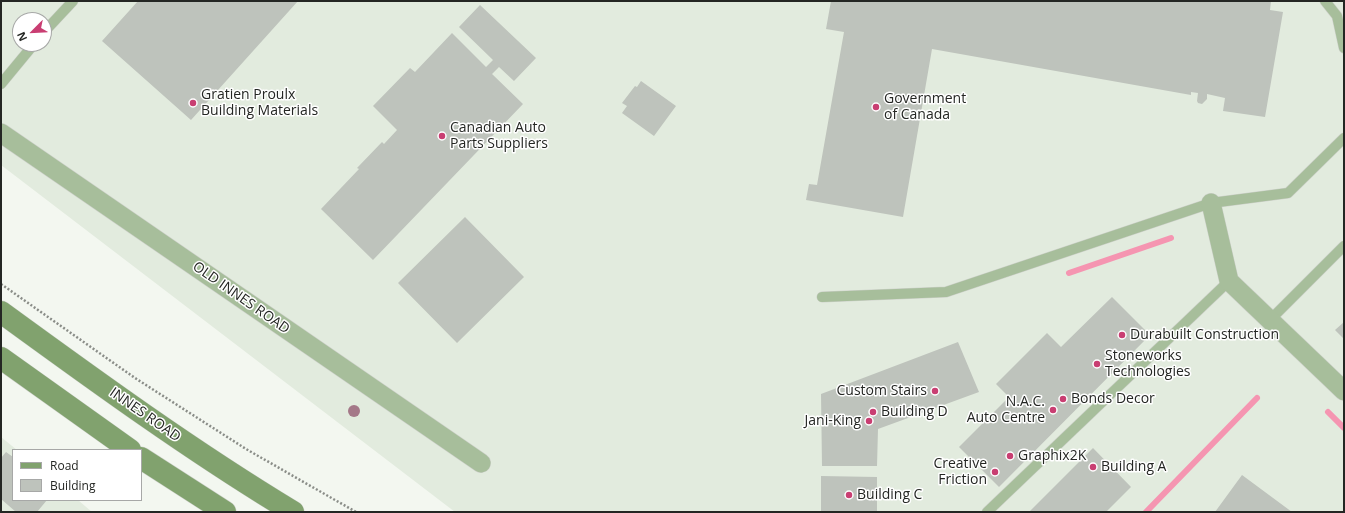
<!DOCTYPE html>
<style>
body{margin:0}
#map{position:relative;width:1345px;height:513px;overflow:hidden;background:#f3f7f0;font-family:"Open Sans",sans-serif}
canvas{display:block}
.frame{position:absolute;inset:0;border:2px solid #242623;pointer-events:none}
.legend{position:absolute;left:12px;top:449px;width:130px;height:52px;box-sizing:border-box;background:#fff;border:1px solid #a7a8a7;margin:0;padding:5px 7px;list-style:none;font-size:12px;color:#242623}
.legend li{display:flex;align-items:center;gap:8px;height:20px}
.legend b{width:20px;border:1px solid #a7a8a7}
.north{position:absolute;left:12px;top:12px;width:40px;height:40px;box-sizing:border-box;background:#fff;border:1px solid #a7a8a7;border-radius:50%;rotate:246deg;font-size:11px;font-weight:700;line-height:16px;text-align:center;color:#242623}
.north::after{content:'';display:block;margin:auto;width:14px;height:18px;background:#c93e72;clip-path:polygon(50% 0,100% 100%,50% 72%,0 100%)}
</style>
<div id="map">
<canvas width="1345" height="513"></canvas>
<div class="frame"></div>
<ul class="legend">
<li><b style="height:5px;background:#81a26e"></b>Road</li>
<li><b style="height:11px;background:#bec3bc"></b>Building</li>
</ul>
<div class="north">N</div>
</div>
<script>
const c = document.querySelector('canvas').getContext('2d');
c.lineJoin = 'round';
function paint(path, color) { c.fillStyle = color; c.fill(path, 'evenodd'); }
function stroke(path, color, width, dash) { c.strokeStyle = color; c.lineWidth = width; c.lineCap = dash ? 'butt' : 'round'; c.setLineDash(dash || []); c.stroke(path); }
function write(font, color, halo, rows, align = 'center') {
  c.font = font + ' "Open Sans",sans-serif'; c.lineWidth = 3; c.setLineDash([]); c.textBaseline = 'middle'; c.strokeStyle = halo; c.fillStyle = color; for (const [text, x, y, turn = 0] of rows) {
    c.save(); c.translate(x, y); c.rotate((+turn || 0) * Math.PI / 180); c.textAlign = isNaN(turn) ? turn : align; if (halo) c.strokeText(text, 0, 0); c.fillText(text, 0, 0); c.restore();
  }
}
paint(new Path2D(`
 M 1,1 L 1344,1 L 1344,512 L 455,512 L 1,165 ZM 20,20 L 44,20 L 44,44 L 20,44 Z
 M 1,437 L 17,450 L 13,450 L 13,500 L 78,500 L 92,512 L 1,512 Z`), '#e2ebde');
stroke(new Path2D(`
 M 1069,273 L 1171,238
 M 1328,412 L 1344,428
 M 1146,512 L 1257,398`), '#f595b1', 6);
paint(new Path2D(`
 M 138,1 L 298,1 L 191,120 L 102,41 Z
 M 831,1 L 1271,1 L 1270,10 L 1283,12 L 1265,117 L 1223,111 L 1225,98 L 1207,94 L 1207,99 L 1202,104 L 1198,103 L 1197,101 L 1198,93 L 1191,92 L 1191,95 L 932,49 L 903,217 L 806,200 L 809,184 L 817,185 L 844,32 L 826,29 Z
 M 480,5 L 536,58 L 514,81 L 499,67 L 492,74 L 523,104 L 373,260 L 321,209 L 359,169 L 357,168 L 382,142 L 384,144 L 397,130 L 373,106 L 410,68 L 415,72 L 452,33 L 486,67 L 493,60 L 459,27 Z
 M 641,81 L 676,106 L 654,136 L 622,113 L 627,106 L 622,103 L 635,86 L 637,87 Z
 M 465,217 L 524,277 L 457,343 L 398,283 Z
 M 1112,297 L 1150,335 L 999,487 L 959,447 L 1009,397 L 996,384 L 1047,333 L 1061,347 Z
 M 1344,322 L 1344,339 L 1335,330 Z
 M 958,342 L 979,392 L 878,429 L 877,466 L 822,466 L 821,394 Z
 M 1093,448 L 1131,487 L 1106,512 L 1029,512 Z
 M 6,452 L 13,457 L 13,500 L 47,500 L 37,512 L 16,512 L 1,499 L 1,458 Z
 M 1242,475 L 1292,512 L 1215,512 Z
 M 821,476 L 877,477 L 877,512 L 821,512 Z`), '#bec3bc');
const lane = new Path2D(`
 M 1325,1 L 1337,16 L 1344,48
 M 44,32 L 73,1
 M 1,84 L 34,44
 M 822,297 L 946,292 L 1211,203 L 1288,193 L 1344,138
 M 1270,320 L 1344,246
 M 987,512 L 1229,281`);
const street = new Path2D(`
 M 1,133 L 481,463
 M 1211,203 L 1229,281 L 1344,391`);
const secondary = new Path2D(`
 M 1,312 C 97,382 192,451 293,512
 M 1,358 L 130,450
 M 141,458 L 225,512`);
stroke(lane, '#ced1cb', 11);
stroke(street, '#ced1cb', 20);
stroke(secondary, '#ced1cb', 23);
stroke(new Path2D(`
 M 1,284 L 135,378 L 246,449 L 356,512`), '#8a8d88', 2.5, [2, 2]);
stroke(lane, '#a7be9b', 10);
stroke(street, '#a7be9b', 19);
stroke(secondary, '#81a26e', 22);
c.fillStyle = '#a47888';
for (const [x, y] of [
 [354,411]
]) { c.beginPath(); c.arc(x, y, 6, 0, 2 * Math.PI); c.fill(); }
for (const [x, y, r, color] of [
 [193,103,4,"#c93e72"],
 [876,107,4,"#c93e72"],
 [442,136,4,"#c93e72"],
 [1122,335,4,"#c93e72"],
 [1097,364,4,"#c93e72"],
 [935,391,4,"#c93e72"],
 [1063,399,4,"#c93e72"],
 [1053,410,4,"#c93e72"],
 [873,412,4,"#c93e72"],
 [869,421,4,"#c93e72"],
 [1010,456,4,"#c93e72"],
 [1093,467,4,"#c93e72"],
 [995,472,4,"#c93e72"],
 [849,495,4,"#c93e72"]
]) { const dot = new Path2D(); dot.arc(x, y, r, 0, 2 * Math.PI); c.fillStyle = color; c.fill(dot); stroke(dot, '#fff', 1.5); }
write('14px', '#242623', '#fff', [
 ["Gratien Proulx",201,95],
 ["Building Materials",201,111],
 ["Government",884,99],
 ["of Canada",884,115],
 ["Canadian Auto",450,128],
 ["Parts Suppliers",450,144],
 ["Durabuilt Construction",1130,335],
 ["Stoneworks",1105,356],
 ["Technologies",1105,372],
 ["Custom Stairs",927,391,"right"],
 ["Bonds Decor",1071,399],
 ["N.A.C.",1045,402,"right"],
 ["Auto Centre",1045,418,"right"],
 ["Building D",881,412],
 ["Jani-King",861,421,"right"],
 ["Graphix2K",1018,456],
 ["Creative",987,464,"right"],
 ["Friction",987,480,"right"],
 ["Building A",1101,467],
 ["Building C",857,495]
], 'left');
write('14px', '#242623', '#fff', [
 ["OLD INNES ROAD",241,298,35],
 ["INNES ROAD",145,415,35]
]);
</script>
